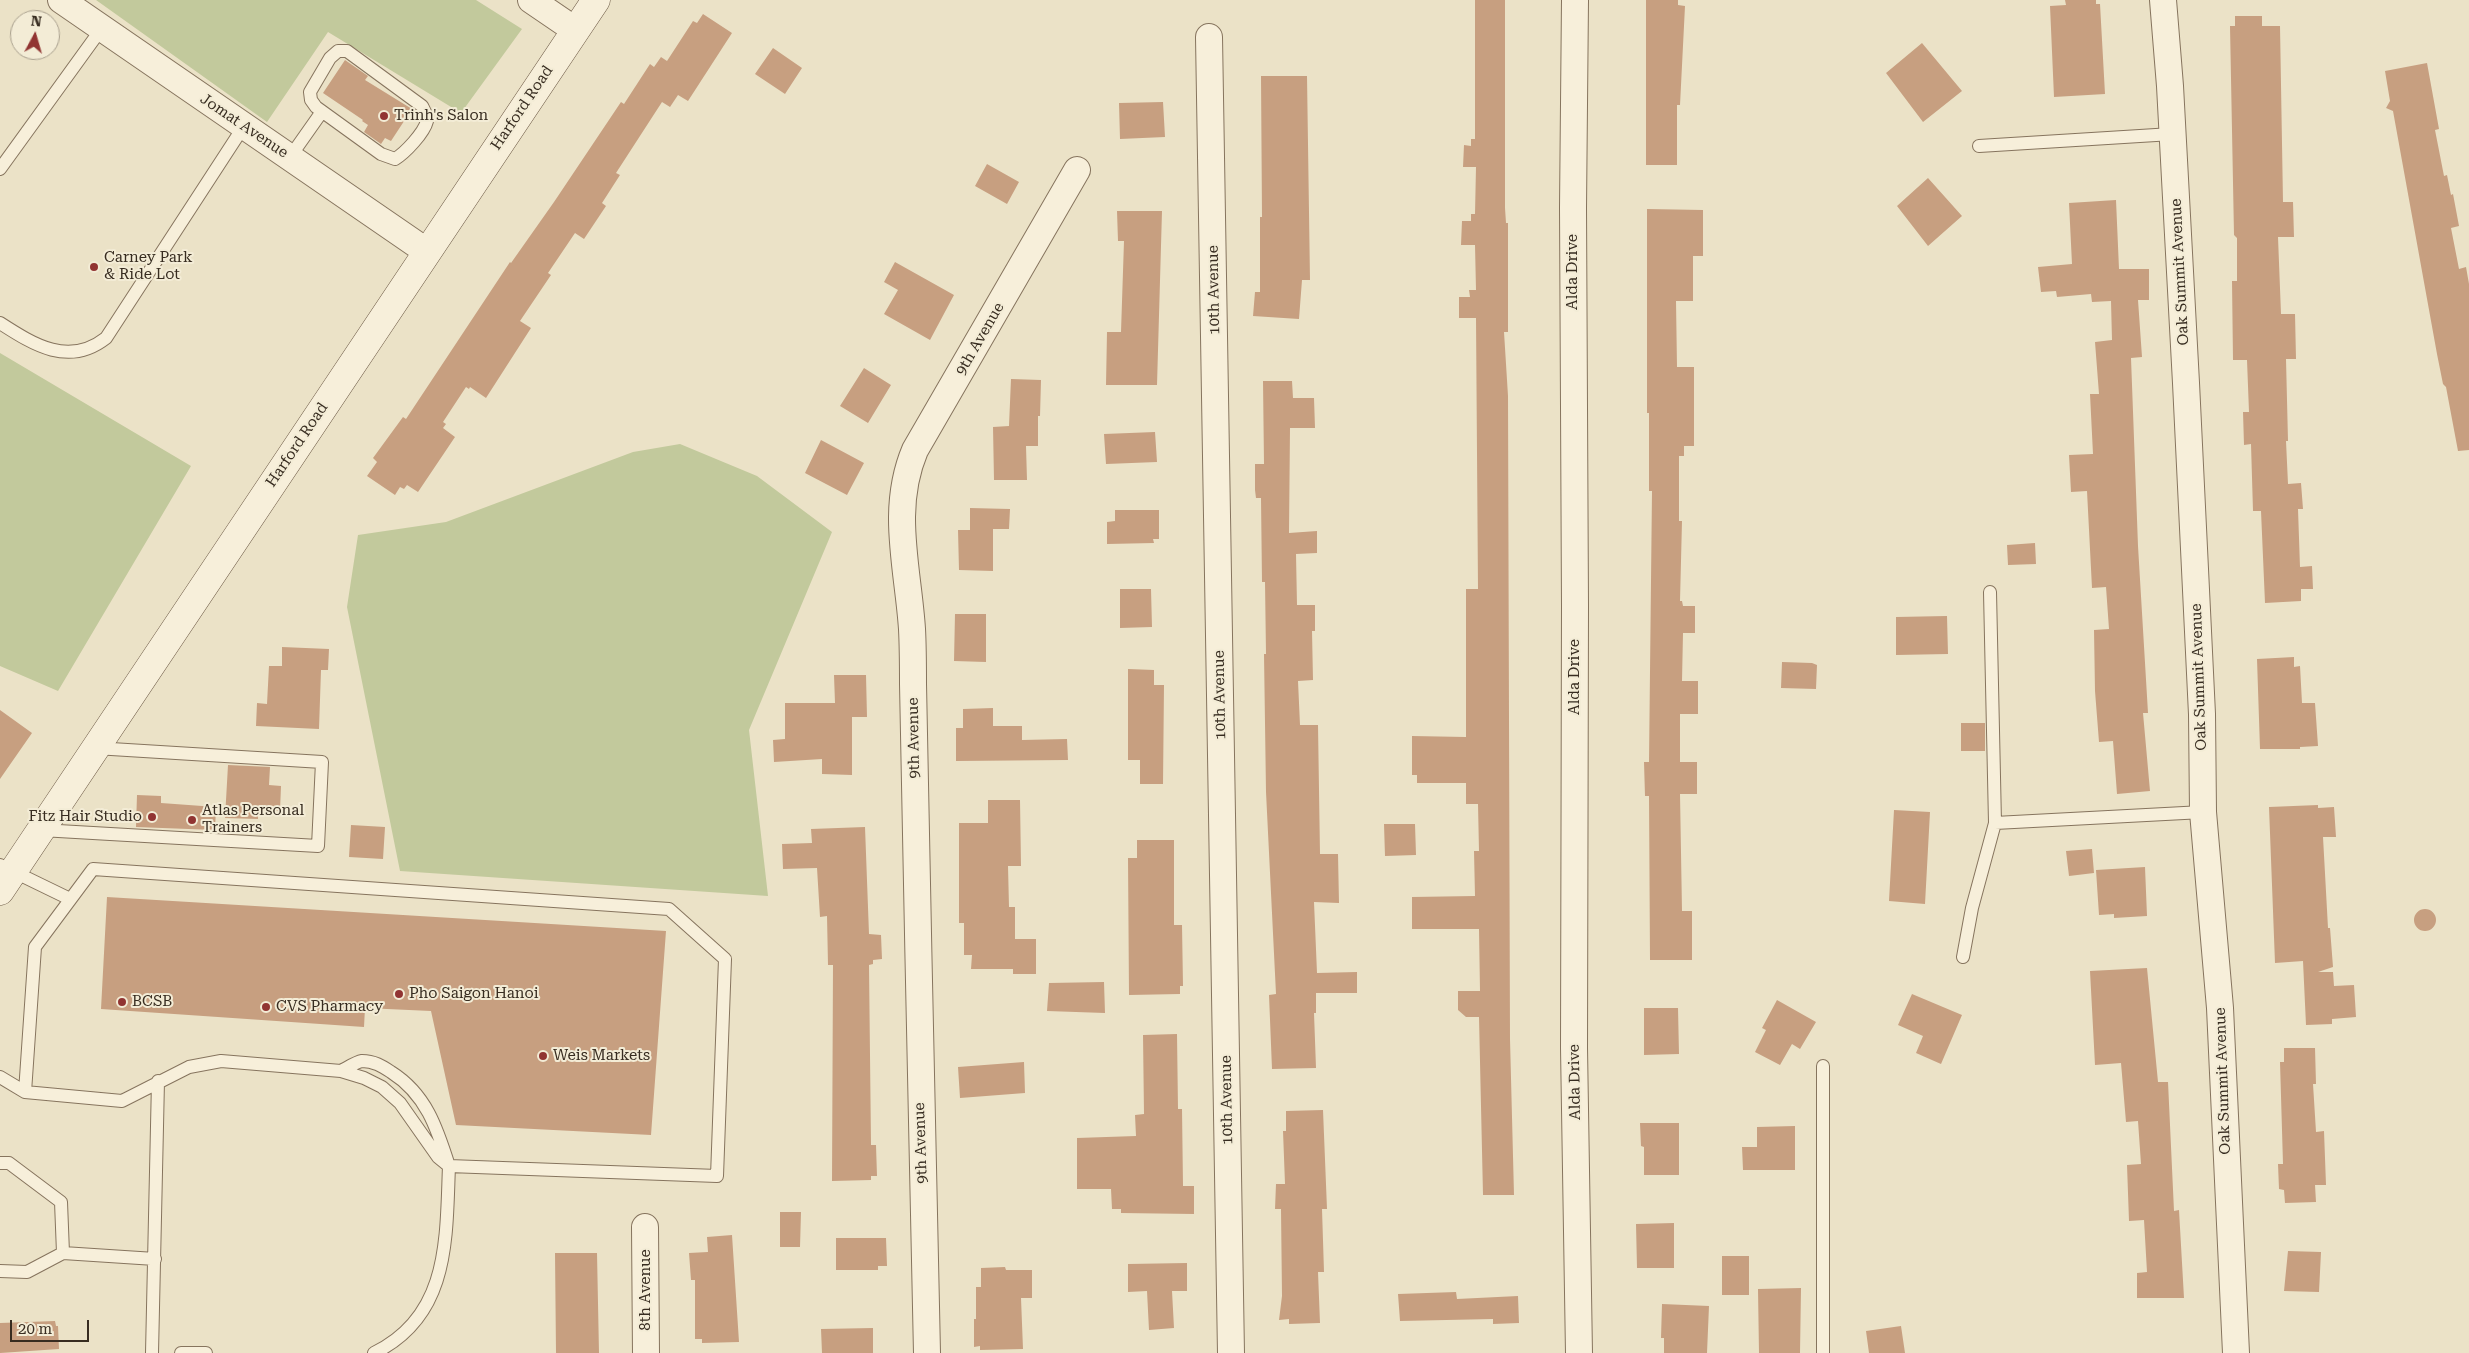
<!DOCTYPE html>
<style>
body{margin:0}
#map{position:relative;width:2469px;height:1353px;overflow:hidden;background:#ebe2c7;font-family:"Roboto Serif",serif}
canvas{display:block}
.north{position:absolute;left:10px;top:10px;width:50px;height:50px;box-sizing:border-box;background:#f3ecd6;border:1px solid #a89f8d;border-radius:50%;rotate:6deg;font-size:14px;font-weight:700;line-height:20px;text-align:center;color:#372c20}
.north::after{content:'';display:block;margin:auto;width:18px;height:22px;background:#913432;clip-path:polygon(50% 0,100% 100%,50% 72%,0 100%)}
.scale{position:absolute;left:10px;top:1320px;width:79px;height:22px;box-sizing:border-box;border:2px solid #372c20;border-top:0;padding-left:6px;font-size:15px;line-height:18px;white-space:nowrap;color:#372c20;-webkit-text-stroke:4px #f3ecd6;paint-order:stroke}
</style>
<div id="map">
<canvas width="2469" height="1353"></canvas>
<div class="north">N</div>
<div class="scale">20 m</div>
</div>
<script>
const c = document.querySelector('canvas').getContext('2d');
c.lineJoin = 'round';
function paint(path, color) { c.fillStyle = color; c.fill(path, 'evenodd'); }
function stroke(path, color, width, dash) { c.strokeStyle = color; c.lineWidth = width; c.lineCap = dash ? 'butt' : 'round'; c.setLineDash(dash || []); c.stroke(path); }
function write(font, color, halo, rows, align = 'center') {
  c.font = font + ' "Roboto Serif",serif'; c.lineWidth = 4; c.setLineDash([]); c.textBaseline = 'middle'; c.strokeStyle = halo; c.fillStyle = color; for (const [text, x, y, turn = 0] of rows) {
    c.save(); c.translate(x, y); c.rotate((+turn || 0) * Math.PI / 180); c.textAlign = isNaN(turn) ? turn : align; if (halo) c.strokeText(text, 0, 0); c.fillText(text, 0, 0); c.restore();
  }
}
paint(new Path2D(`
 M 96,0 L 476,0 L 522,29 L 461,113 L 328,32 L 267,122 Z
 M 0,353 L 191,466 L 58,691 L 0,666 Z
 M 680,444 L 757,476 L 832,532 L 749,730 L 768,896 L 400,871 L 347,607 L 358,535 L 446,522 L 633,452 Z`), '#c2c99c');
paint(new Path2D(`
 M 1475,0 L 1505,0 L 1505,208 L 1506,223 L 1508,223 L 1508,332 L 1504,332 L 1508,396 L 1510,1039 L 1514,1195 L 1483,1195 L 1479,1017 L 1466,1017 L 1458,1010 L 1458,991 L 1480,991 L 1479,929 L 1412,929 L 1412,897 L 1475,896 L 1474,851 L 1479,851 L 1478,804 L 1466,804 L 1466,783 L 1417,783 L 1417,775 L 1412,775 L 1412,736 L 1466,737 L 1466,589 L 1478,589 L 1476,318 L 1459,318 L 1459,297 L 1470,297 L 1469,290 L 1476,290 L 1475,245 L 1461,245 L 1462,221 L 1471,221 L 1471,214 L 1475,214 L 1476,167 L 1463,167 L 1464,145 L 1471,146 L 1471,139 L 1475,139 Z
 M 1646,0 L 1678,0 L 1678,5 L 1685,6 L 1680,105 L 1677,105 L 1677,165 L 1646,165 Z
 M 2065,0 L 2096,0 L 2096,4 L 2100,4 L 2105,94 L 2054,97 L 2050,6 L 2066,5 Z
 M 703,14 L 732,33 L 688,101 L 678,95 L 670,107 L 662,102 L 616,173 L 620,175 L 602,203 L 606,206 L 584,239 L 575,233 L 548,273 L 551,275 L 520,321 L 531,328 L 486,398 L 470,387 L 469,389 L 466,387 L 443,422 L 446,424 L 443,428 L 455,437 L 418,492 L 407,485 L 404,489 L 400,487 L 395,495 L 367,476 L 377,462 L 373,458 L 403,417 L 406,419 L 510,262 L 511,263 L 554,202 L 621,102 L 624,104 L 650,64 L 654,67 L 661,57 L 667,61 L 693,21 L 697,23 Z
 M 2235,16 L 2262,16 L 2262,26 L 2280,26 L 2283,202 L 2293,202 L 2294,237 L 2278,237 L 2281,314 L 2295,314 L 2296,359 L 2286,359 L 2288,441 L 2286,441 L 2288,484 L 2301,483 L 2303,509 L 2298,509 L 2300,567 L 2312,566 L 2313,589 L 2301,589 L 2301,601 L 2265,603 L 2261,511 L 2253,511 L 2251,444 L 2244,445 L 2243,412 L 2249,412 L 2247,360 L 2233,360 L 2232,281 L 2237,281 L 2237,238 L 2234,235 L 2230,26 L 2235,26 Z
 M 1922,43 L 1962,91 L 1923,122 L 1886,73 Z
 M 773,48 L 802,68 L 785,94 L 755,74 Z
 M 345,60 L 368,76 L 365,80 L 412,109 L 391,141 L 385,138 L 381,144 L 364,132 L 368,125 L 362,121 L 363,120 L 323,93 Z
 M 2427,63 L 2439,129 L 2435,130 L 2444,176 L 2447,175 L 2451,195 L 2453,194 L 2459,226 L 2451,228 L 2459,269 L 2466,267 L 2469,284 L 2469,450 L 2458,451 L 2446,387 L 2443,384 L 2437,354 L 2393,111 L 2386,108 L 2390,101 L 2385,71 Z
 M 1261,76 L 1307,76 L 1310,280 L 1302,280 L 1299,319 L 1253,316 L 1255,292 L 1260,292 L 1260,217 L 1262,217 Z
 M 1163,102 L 1165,137 L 1120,139 L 1119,103 Z
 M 987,164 L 1019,182 L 1007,204 L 975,186 Z
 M 1928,178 L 1962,216 L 1928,246 L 1897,206 Z
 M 2116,200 L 2119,269 L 2149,269 L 2149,300 L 2138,300 L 2142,357 L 2131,358 L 2138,546 L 2148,713 L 2143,713 L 2150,791 L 2117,794 L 2113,741 L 2099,742 L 2095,691 L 2094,630 L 2109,629 L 2106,587 L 2092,588 L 2087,491 L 2071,492 L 2069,455 L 2093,454 L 2090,394 L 2099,394 L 2095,342 L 2112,340 L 2111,301 L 2092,302 L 2091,294 L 2057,297 L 2056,291 L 2041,292 L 2038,267 L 2072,264 L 2069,203 Z
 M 1647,209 L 1703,210 L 1703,256 L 1693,256 L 1693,301 L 1676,301 L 1677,367 L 1694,367 L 1694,446 L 1684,446 L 1684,456 L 1679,456 L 1679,521 L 1682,521 L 1680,601 L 1682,601 L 1683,606 L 1695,606 L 1695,633 L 1683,633 L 1682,681 L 1698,681 L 1698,714 L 1680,714 L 1680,762 L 1697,762 L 1697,794 L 1680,794 L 1682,911 L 1692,911 L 1692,960 L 1650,960 L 1649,796 L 1645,796 L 1644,762 L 1649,762 L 1652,491 L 1649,491 L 1649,413 L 1647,413 Z
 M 1117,211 L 1162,211 L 1157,385 L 1106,385 L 1107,332 L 1121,332 L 1124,241 L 1118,241 Z
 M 895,262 L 954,295 L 930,340 L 884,314 L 898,290 L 884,282 Z
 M 864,368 L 891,385 L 868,423 L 840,406 Z
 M 1011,379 L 1041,380 L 1040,416 L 1038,416 L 1038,446 L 1026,446 L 1027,480 L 994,480 L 993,427 L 1009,426 Z
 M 1263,381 L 1292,381 L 1293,398 L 1314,398 L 1315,428 L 1290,428 L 1289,533 L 1317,531 L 1317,553 L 1296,554 L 1297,605 L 1315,605 L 1315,631 L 1312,631 L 1313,680 L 1298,681 L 1300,725 L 1318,725 L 1320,854 L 1338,854 L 1339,903 L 1314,902 L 1317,973 L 1357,972 L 1357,993 L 1316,993 L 1316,1013 L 1314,1013 L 1316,1068 L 1272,1069 L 1269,995 L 1276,994 L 1266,792 L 1264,654 L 1266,654 L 1265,582 L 1262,582 L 1261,498 L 1256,498 L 1255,490 L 1255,464 L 1264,464 Z
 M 1155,432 L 1157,462 L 1106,464 L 1104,434 Z
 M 821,440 L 864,463 L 847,495 L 805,473 Z
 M 970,508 L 1010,509 L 1009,529 L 993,529 L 993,571 L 959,570 L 958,530 L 970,530 Z
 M 1115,510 L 1159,510 L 1159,539 L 1153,539 L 1154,543 L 1107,544 L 1107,522 L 1115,521 Z
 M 2035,543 L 2036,564 L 2008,565 L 2007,545 Z
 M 1120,589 L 1151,589 L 1152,627 L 1120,628 Z
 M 955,614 L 986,614 L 986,662 L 954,661 Z
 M 1947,616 L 1948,654 L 1896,655 L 1896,617 Z
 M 282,647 L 329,649 L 328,670 L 321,670 L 319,729 L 256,726 L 257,703 L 267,704 L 269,666 L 282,666 Z
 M 2294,657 L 2294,667 L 2300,666 L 2302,703 L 2315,703 L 2318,746 L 2300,747 L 2300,749 L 2260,749 L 2257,659 Z
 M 1782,662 L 1812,663 L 1817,665 L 1816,689 L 1781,688 Z
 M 1128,669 L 1154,670 L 1154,685 L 1164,685 L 1163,784 L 1140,784 L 1140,760 L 1128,760 Z
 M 834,675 L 866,675 L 867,717 L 852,717 L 852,775 L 822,774 L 822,759 L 774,762 L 773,740 L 785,739 L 785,703 L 835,703 Z
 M 993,708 L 993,726 L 1022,726 L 1022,740 L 1067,739 L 1068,760 L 956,761 L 956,728 L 963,728 L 963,709 Z
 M 0,710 L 32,733 L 0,779 Z
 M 1961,723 L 1985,723 L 1985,751 L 1961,751 Z
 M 228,765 L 270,767 L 269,785 L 281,786 L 280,811 L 275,811 L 275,814 L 258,814 L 258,819 L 225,818 Z
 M 137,795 L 161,796 L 161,803 L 216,807 L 215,830 L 136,827 Z
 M 988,800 L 1020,800 L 1021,866 L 1008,866 L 1009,907 L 1015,907 L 1015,939 L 1036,939 L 1036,974 L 1013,974 L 1013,969 L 971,969 L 972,955 L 964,955 L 964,923 L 959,923 L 959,823 L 988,823 Z
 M 2318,805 L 2318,808 L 2334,807 L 2336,837 L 2323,837 L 2328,928 L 2330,928 L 2333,967 L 2318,972 L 2333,972 L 2334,986 L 2354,985 L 2356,1017 L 2332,1019 L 2332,1024 L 2306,1025 L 2303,961 L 2275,963 L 2269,807 Z
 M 1894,810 L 1930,812 L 1925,904 L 1889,901 Z
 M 1384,824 L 1415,824 L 1416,855 L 1385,856 Z
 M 351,825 L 385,827 L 383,859 L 349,857 Z
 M 865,827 L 869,934 L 881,935 L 882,959 L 873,960 L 873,964 L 869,965 L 871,1145 L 876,1145 L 877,1176 L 871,1176 L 871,1180 L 832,1181 L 833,965 L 828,965 L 827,916 L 820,917 L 817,868 L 783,869 L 782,844 L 812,843 L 811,829 Z
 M 1137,840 L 1174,840 L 1174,925 L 1182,925 L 1183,986 L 1180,986 L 1180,994 L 1129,995 L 1128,858 L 1137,858 Z
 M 2092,849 L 2094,873 L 2069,876 L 2066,851 Z
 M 2145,867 L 2147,916 L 2114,918 L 2114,914 L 2099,915 L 2096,870 Z
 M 107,897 L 666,931 L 651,1135 L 456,1125 L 431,1011 L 365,1008 L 364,1027 L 101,1009 Z
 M2414 920a11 11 0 1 1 22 0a11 11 0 1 1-22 0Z
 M 2147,968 L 2158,1082 L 2168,1082 L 2174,1211 L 2179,1210 L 2184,1298 L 2137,1298 L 2137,1273 L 2147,1272 L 2144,1220 L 2129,1221 L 2127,1165 L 2141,1164 L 2138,1121 L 2126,1122 L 2121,1063 L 2095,1065 L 2090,971 Z
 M 1104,982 L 1105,1013 L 1047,1011 L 1049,983 Z
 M 1912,994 L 1962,1015 L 1941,1064 L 1916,1053 L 1923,1036 L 1898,1025 Z
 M 1777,1000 L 1816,1022 L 1800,1049 L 1792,1044 L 1780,1065 L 1755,1052 L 1766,1030 L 1762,1028 Z
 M 1644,1008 L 1678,1008 L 1679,1054 L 1644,1055 Z
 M 1177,1034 L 1178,1109 L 1182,1109 L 1183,1186 L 1194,1186 L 1194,1214 L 1121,1213 L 1121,1209 L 1112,1209 L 1111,1189 L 1077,1189 L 1077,1138 L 1136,1136 L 1135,1115 L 1144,1114 L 1143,1035 Z
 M 2284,1048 L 2315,1048 L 2316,1084 L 2313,1084 L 2316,1132 L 2324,1131 L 2326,1185 L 2315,1185 L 2316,1202 L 2285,1203 L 2284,1190 L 2279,1189 L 2278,1164 L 2283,1164 L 2280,1062 L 2284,1062 Z
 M 1024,1062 L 1025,1093 L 960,1098 L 958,1067 Z
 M 1323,1110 L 1327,1209 L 1322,1209 L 1324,1272 L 1318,1272 L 1320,1323 L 1289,1324 L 1289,1319 L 1279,1320 L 1282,1296 L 1281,1209 L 1275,1209 L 1276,1184 L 1285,1184 L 1283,1131 L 1286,1131 L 1286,1111 Z
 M 1640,1123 L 1679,1123 L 1679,1175 L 1644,1175 L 1644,1147 L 1641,1146 Z
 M 1795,1126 L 1795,1170 L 1743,1170 L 1742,1147 L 1757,1147 L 1757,1127 Z
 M 780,1212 L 801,1212 L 800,1247 L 780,1247 Z
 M 1674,1223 L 1674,1268 L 1637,1268 L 1636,1224 Z
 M 732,1235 L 739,1342 L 702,1343 L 702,1339 L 695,1339 L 695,1280 L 691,1280 L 689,1253 L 708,1252 L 707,1237 Z
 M 836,1238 L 886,1238 L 887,1266 L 878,1266 L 878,1270 L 836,1270 Z
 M 2288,1251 L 2321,1252 L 2319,1292 L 2284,1291 Z
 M 555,1253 L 597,1253 L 599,1353 L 556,1353 Z
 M 1722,1256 L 1749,1256 L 1749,1295 L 1722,1295 Z
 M 1187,1263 L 1187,1291 L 1172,1291 L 1174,1328 L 1149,1330 L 1147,1291 L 1128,1292 L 1128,1264 Z
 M 1005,1267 L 1006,1270 L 1032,1270 L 1032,1298 L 1021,1298 L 1023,1349 L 980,1350 L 980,1346 L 974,1347 L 974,1319 L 976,1319 L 976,1287 L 981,1287 L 981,1268 Z
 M 1801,1288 L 1800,1353 L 1759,1353 L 1758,1289 Z
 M 1456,1292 L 1457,1299 L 1518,1296 L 1519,1323 L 1493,1324 L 1493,1319 L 1400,1321 L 1398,1294 Z
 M 1662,1304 L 1709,1306 L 1707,1353 L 1664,1353 L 1664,1338 L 1661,1338 Z
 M 55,1321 L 56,1326 L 58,1326 L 59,1349 L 0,1353 L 0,1323 Z
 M 1901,1326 L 1905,1353 L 1869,1353 L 1866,1331 Z
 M 873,1328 L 873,1353 L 822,1353 L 821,1329 Z`), '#c79f80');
const service = new Path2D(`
 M 338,51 L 347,51 L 422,106 C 424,110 428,116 427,121 C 424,133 405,153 395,159 L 381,154 L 316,107 L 311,100 L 310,92 L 330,58 Z
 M 1979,146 L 2172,134
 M 290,157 L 321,113
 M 0,169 L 102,28
 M 0,323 C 34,345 69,367 106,338 L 244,126
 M 1990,592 L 1995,823
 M 41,830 L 318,846 L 322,762 L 95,748
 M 0,865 L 70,899
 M 1963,957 L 1972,908 L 1995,823 L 2203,812
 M 1823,1066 L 1823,1353
 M 0,1077 L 25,1092 L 122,1101 L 189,1067 L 221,1061 L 341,1071 L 364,1078 L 382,1087 L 400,1103 L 438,1157 L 449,1166 C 446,1239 450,1316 374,1353
 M 25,1092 L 35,947 L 93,869 L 669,909 L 725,959 L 717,1176 L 449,1166 C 437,1128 426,1094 391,1072 C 382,1066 374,1061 362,1061 C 356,1062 347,1068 341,1071
 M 0,1163 L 9,1163 L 61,1202 L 63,1253
 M 0,1271 L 27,1272 L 63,1253 L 155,1259
 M 152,1353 L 158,1081
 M 181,1353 L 206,1353`);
const minor = new Path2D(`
 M 61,0 L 426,251
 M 531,0 L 575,30
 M 1575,0 L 1573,208 L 1575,606 L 1574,1048 L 1579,1353
 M 2163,0 L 2170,86 L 2186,383 L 2202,714 L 2203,812 L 2220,1008 L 2236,1353
 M 1209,37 L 1231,1353
 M 645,1227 L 646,1353
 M 927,1353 C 921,1130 918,907 913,684 C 913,666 913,648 912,629 C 908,568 890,509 915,450 L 1077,170`);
const secondary = new Path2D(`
 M 0,891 L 596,0`);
stroke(service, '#86745e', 14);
stroke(minor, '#86745e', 28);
stroke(secondary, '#685541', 29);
stroke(service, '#f7efda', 12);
stroke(minor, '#f7efda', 26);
stroke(secondary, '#f7efda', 28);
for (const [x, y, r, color] of [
 [384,116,5,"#913432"],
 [94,267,5,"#913432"],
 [152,817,5,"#913432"],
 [192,820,5,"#913432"],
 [399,994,5,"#913432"],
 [122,1002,5,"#913432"],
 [266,1007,5,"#913432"],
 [543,1056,5,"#913432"]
]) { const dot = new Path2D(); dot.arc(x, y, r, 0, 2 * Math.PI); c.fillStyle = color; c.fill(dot); stroke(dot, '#f3ecd6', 2); }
write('15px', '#372c20', '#f3ecd6', [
 ["Harford Road",522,108,-56],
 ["Jomat Avenue",244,126,34],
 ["Alda Drive",1573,272,-90],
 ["Oak Summit Avenue",2180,272,-93],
 ["10th Avenue",1214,290,-91],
 ["9th Avenue",980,339,-60],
 ["Harford Road",297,445,-56],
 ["Alda Drive",1575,677,-90],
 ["Oak Summit Avenue",2199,677,-92],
 ["10th Avenue",1220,695,-91],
 ["9th Avenue",914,738,-91],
 ["Oak Summit Avenue",2223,1081,-92],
 ["Alda Drive",1575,1082,-91],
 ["10th Avenue",1227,1100,-91],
 ["9th Avenue",921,1143,-92],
 ["8th Avenue",646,1290,-90]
]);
write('15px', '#372c20', '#f3ecd6', [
 ["Trinh's Salon",394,116],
 ["Carney Park",104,258],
 ["& Ride Lot",104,275],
 ["Atlas Personal",202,811],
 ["Trainers",202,828],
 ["Fitz Hair Studio",142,817,"right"],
 ["Pho Saigon Hanoi",409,994],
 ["BCSB",132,1002],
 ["CVS Pharmacy",276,1007],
 ["Weis Markets",553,1056]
], 'left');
</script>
